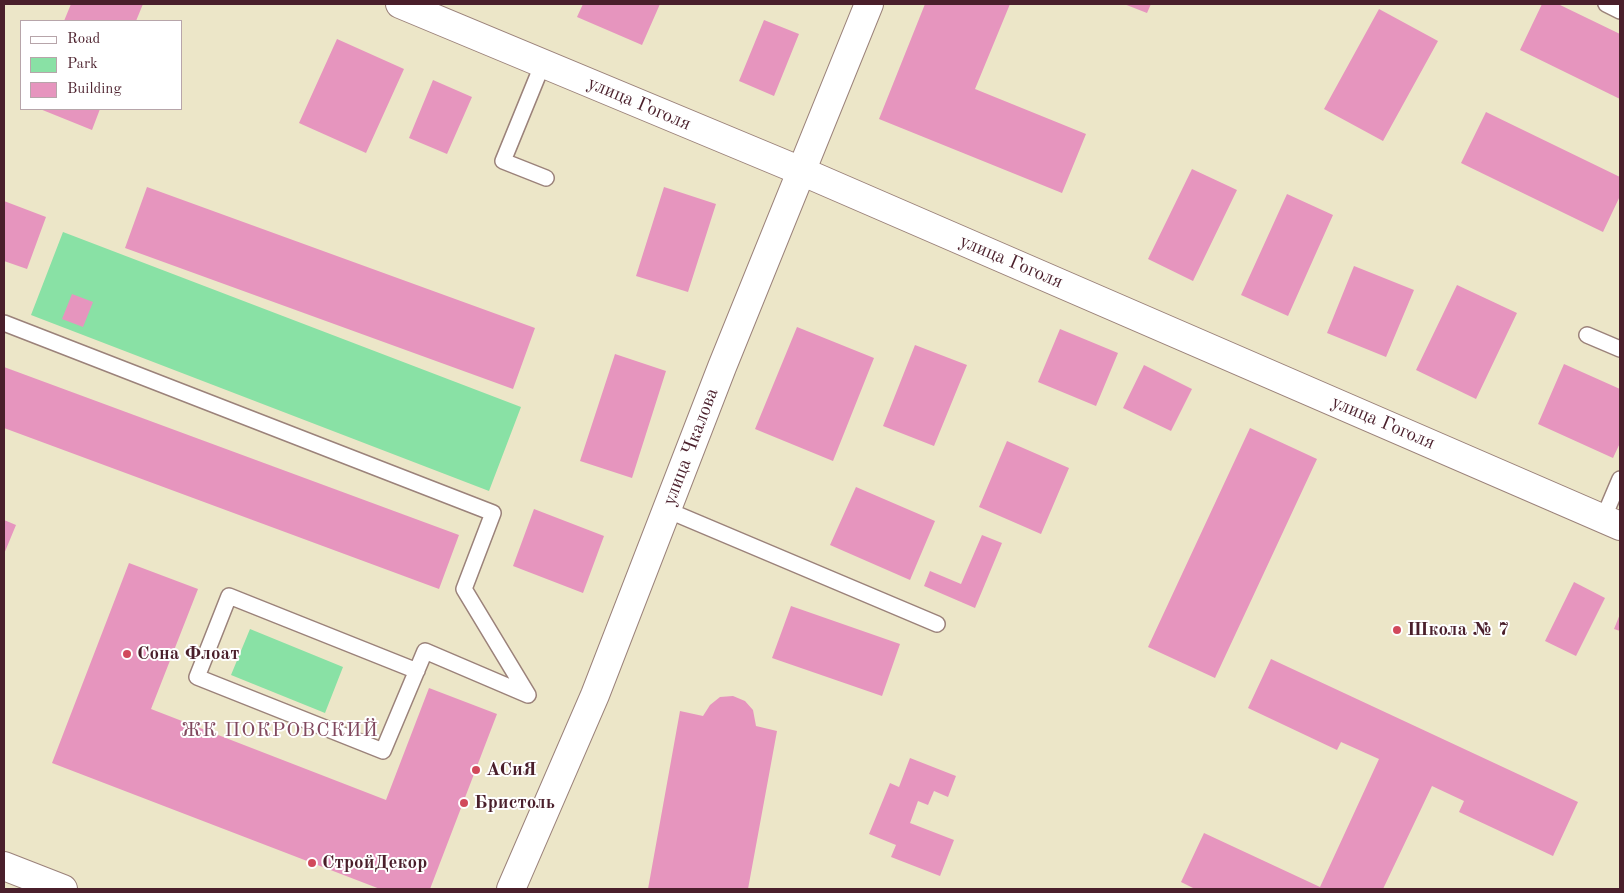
<!DOCTYPE html>
<meta charset="utf-8">
<style>
body{margin:0}
#map{position:relative;width:1624px;height:893px;overflow:hidden;background:#ece6c8;font-family:"Old Standard TT",serif}
canvas{display:block}
.frame{position:absolute;inset:0;border:5px solid #4a1f2b;pointer-events:none}
.legend{position:absolute;left:20px;top:20px;width:162px;height:90px;box-sizing:border-box;background:#fff;border:1px solid #b7a5aa;margin:0;padding:6px 9px;list-style:none;font-size:15px;color:#4a1f2b}
.legend li{display:flex;align-items:center;gap:10px;height:25px}
.legend b{width:25px;border:1px solid #b7a5aa}
</style>
<div id="map">
<canvas width="1624" height="893"></canvas>
<div class="frame"></div>
<ul class="legend">
<li><b style="height:6px;background:#fff"></b>Road</li>
<li><b style="height:14px;background:#89e1a5"></b>Park</li>
<li><b style="height:14px;background:#e695be"></b>Building</li>
</ul>
</div>
<script>
const c = document.querySelector('canvas').getContext('2d');
c.lineJoin = 'round';
function paint(path, color) { c.fillStyle = color; c.fill(path, 'evenodd'); }
function stroke(path, color, width, dash) { c.strokeStyle = color; c.lineWidth = width; c.lineCap = dash ? 'butt' : 'round'; c.setLineDash(dash || []); c.stroke(path); }
function write(font, color, halo, rows, align = 'center') {
  c.font = font + ' "Old Standard TT",serif'; c.lineWidth = 4; c.setLineDash([]); c.textBaseline = 'middle'; c.strokeStyle = halo; c.fillStyle = color; for (const [text, x, y, turn = 0] of rows) {
    c.save(); c.translate(x, y); c.rotate((+turn || 0) * Math.PI / 180); c.textAlign = isNaN(turn) ? turn : align; if (halo) c.strokeText(text, 0, 0); c.fillText(text, 0, 0); c.restore();
  }
}
paint(new Path2D(`
 M 63,232 L 521,407 L 489,491 L 31,315 Z
 M 250,629 L 343,667 L 325,713 L 231,675 Z`), '#89e1a5');
paint(new Path2D(`
 M 71,4 L 143,4 L 136,21 L 64,21 Z
 M 583,4 L 660,4 L 642,45 L 577,17 Z
 M 925,4 L 1010,4 L 975,89 L 1086,134 L 1062,193 L 879,119 Z
 M 1124,4 L 1151,4 L 1147,13 Z
 M 1542,4 L 1558,4 L 1620,34 L 1620,99 L 1520,50 Z
 M 1379,9 L 1438,41 L 1383,141 L 1324,109 Z
 M 764,20 L 799,34 L 774,96 L 739,81 Z
 M 337,39 L 404,69 L 366,153 L 299,123 Z
 M 433,80 L 472,97 L 447,154 L 409,138 Z
 M 40,109 L 100,109 L 92,130 Z
 M 1486,112 L 1620,177 L 1620,196 L 1603,232 L 1461,163 Z
 M 1192,169 L 1237,190 L 1193,281 L 1148,259 Z
 M 147,187 L 535,328 L 513,389 L 125,248 Z
 M 664,187 L 716,204 L 688,292 L 636,276 Z
 M 1287,194 L 1333,215 L 1288,316 L 1241,295 Z
 M 4,201 L 46,217 L 27,269 L 4,261 Z
 M 1354,266 L 1414,290 L 1386,357 L 1327,333 Z
 M 1457,285 L 1517,313 L 1476,399 L 1416,370 Z
 M 72,294 L 93,302 L 83,327 L 62,319 Z
 M 797,327 L 874,358 L 833,461 L 755,429 Z
 M 1060,329 L 1118,353 L 1096,406 L 1038,382 Z
 M 915,345 L 967,365 L 934,446 L 883,426 Z
 M 615,354 L 666,371 L 632,478 L 580,461 Z
 M 1564,364 L 1620,389 L 1620,443 L 1613,458 L 1538,424 Z
 M 1144,365 L 1192,389 L 1171,431 L 1123,408 Z
 M 4,367 L 459,535 L 439,589 L 4,428 Z
 M 1250,428 L 1317,459 L 1215,678 L 1148,647 Z
 M 1007,441 L 1069,468 L 1041,534 L 979,507 Z
 M 856,487 L 935,521 L 910,580 L 830,545 Z
 M 534,509 L 604,536 L 583,593 L 513,566 Z
 M 4,520 L 16,525 L 4,554 Z
 M 982,535 L 1002,543 L 975,608 L 924,586 L 930,571 L 961,584 Z
 M 129,563 L 198,589 L 151,709 L 386,800 L 429,688 L 497,714 L 430,889 L 380,889 L 52,763 Z
 M 1574,582 L 1605,598 L 1576,656 L 1545,641 Z
 M 791,606 L 900,644 L 882,696 L 772,658 Z
 M 1620,614 L 1620,631 L 1614,629 Z
 M 1271,659 L 1578,802 L 1553,856 L 1459,812 L 1464,801 L 1432,786 L 1383,889 L 1195,889 L 1181,882 L 1204,833 L 1320,887 L 1379,759 L 1341,742 L 1337,750 L 1248,708 Z
 M 733,696 L 745,701 L 753,710 L 756,726 L 777,731 L 748,889 L 648,889 L 680,711 L 703,716 L 710,705 L 720,697 Z
 M 910,758 L 956,776 L 948,797 L 934,791 L 928,805 L 918,801 L 910,823 L 954,840 L 940,876 L 891,857 L 896,845 L 869,834 L 890,783 L 899,787 Z`), '#e695be');
const service = new Path2D(`
 M 1606,4 L 1620,11
 M 543,63 L 503,161 L 546,178
 M 4,323 L 493,513 L 464,589 L 528,695 L 425,651 L 383,751 L 197,677 L 229,596 L 417,671
 M 1587,335 L 1620,349
 M 667,510 L 937,624
 M 1603,519 L 1620,479`);
const minor = new Path2D(`
 M 511,889 L 595,695 L 722,367 L 869,4`);
const primary = new Path2D(`
 M 400,4 L 801,171 L 1620,526
 M 4,866 L 63,889`);
stroke(service, '#9b827a', 18);
stroke(minor, '#9b827a', 30);
stroke(primary, '#9b827a', 30);
stroke(service, '#fff', 15);
stroke(minor, '#fff', 28);
stroke(primary, '#fff', 28);
for (const [x, y, r, color] of [
 [1397,630,5,"#d1495b"],
 [127,654,5,"#d1495b"],
 [476,770,5,"#d1495b"],
 [464,803,5,"#d1495b"],
 [312,863,5,"#d1495b"]
]) { const dot = new Path2D(); dot.arc(x, y, r, 0, 2 * Math.PI); c.fillStyle = color; c.fill(dot); stroke(dot, '#fff', 2); }
write('19px', '#4a1f2b', '#fff', [
 ["улица Гоголя",639,104,23],
 ["улица Гоголя",1011,262,23],
 ["улица Гоголя",1383,423,23],
 ["улица Чкалова",691,447,-69]
]);
write('bold 19px', '#4a1f2b', '#fff', [
 ["Школа № 7",1407,630],
 ["Сона Флоат",137,654],
 ["АСиЯ",486,770],
 ["Бристоль",474,803],
 ["СтройДекор",322,863]
], 'left');
c.letterSpacing = '1px';
write('20px', '#81485e', '#fff', [
 ["ЖК ПОКРОВСКИЙ",280,731]
]);
c.letterSpacing = '0px';
</script>
